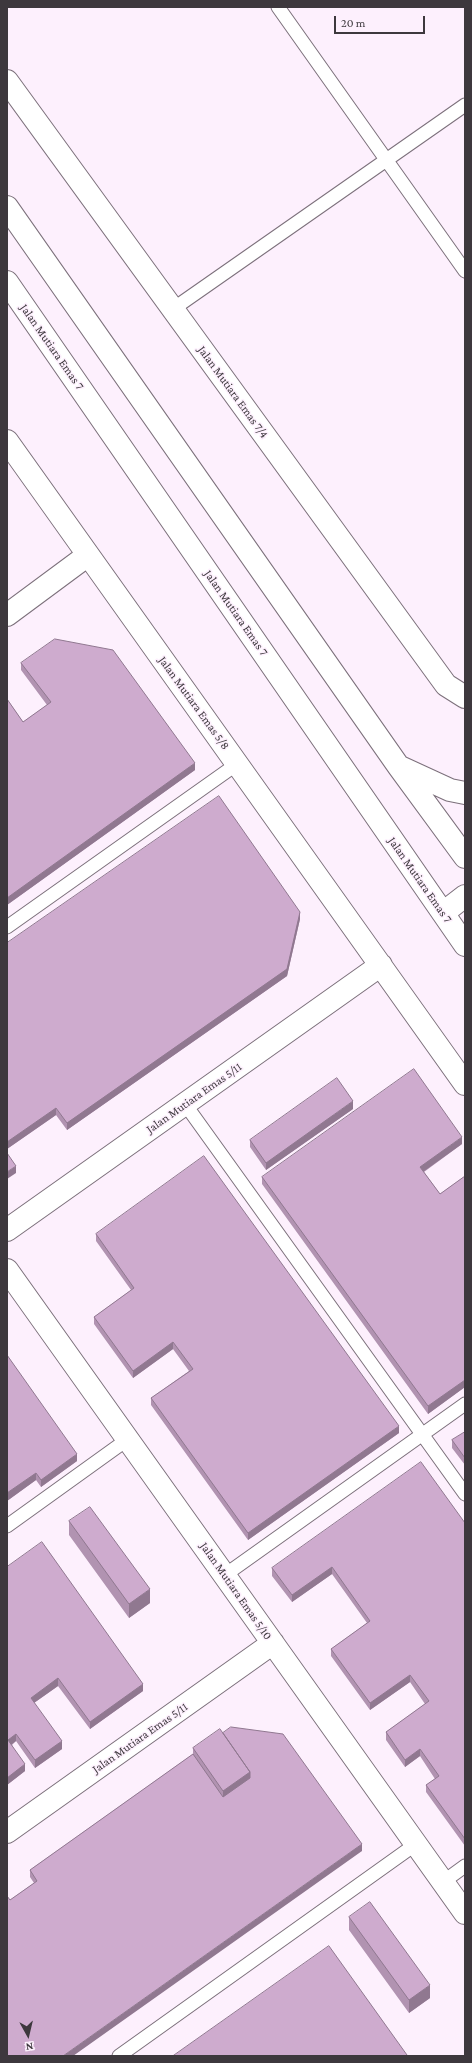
<!DOCTYPE html>
<style>
body{margin:0}
#map{position:relative;width:472px;height:2063px;overflow:hidden;background:#fdf0fd;font-family:"Crimson Pro",serif}
canvas{display:block}
.frame{position:absolute;inset:0;border:8px solid #3d383d;pointer-events:none}
.north{position:absolute;left:8px;top:2015px;width:40px;height:40px;-webkit-text-stroke:3px #fdf0fd;paint-order:stroke;rotate:172deg;font-size:11px;font-weight:700;line-height:16px;text-align:center;color:#3d383d}
.north::after{content:'';display:block;margin:auto;width:14px;height:18px;background:#3d383d;clip-path:polygon(50% 0,100% 100%,50% 72%,0 100%)}
.scale{position:absolute;left:334px;top:16px;width:91px;height:18px;box-sizing:border-box;border:2px solid #3d383d;border-top:0;padding-left:5px;font-size:12px;line-height:14px;white-space:nowrap;color:#3d383d;-webkit-text-stroke:3px #fdf0fd;paint-order:stroke}
</style>
<div id="map">
<canvas width="472" height="2063"></canvas>
<div class="frame"></div>
<div class="north">N</div>
<div class="scale">20 m</div>
</div>
<script>
const c = document.querySelector('canvas').getContext('2d');
c.lineJoin = 'round';
function stroke(path, color, width, dash) { c.strokeStyle = color; c.lineWidth = width; c.lineCap = dash ? 'butt' : 'round'; c.setLineDash(dash || []); c.stroke(path); }
function paint(path, color) { c.fillStyle = color; c.fill(path, 'evenodd'); }
function write(font, color, halo, rows, align = 'center') {
  c.font = font + ' "Crimson Pro",serif'; c.lineWidth = 3; c.setLineDash([]); c.textBaseline = 'middle'; c.strokeStyle = halo; c.fillStyle = color; for (const [text, x, y, turn = 0] of rows) {
    c.save(); c.translate(x, y); c.rotate((+turn || 0) * Math.PI / 180); c.textAlign = isNaN(turn) ? turn : align; if (halo) c.strokeText(text, 0, 0); c.fillText(text, 0, 0); c.restore();
  }
}
const service = new Path2D(`
 M 278,7 L 465,271
 M 173,309 L 465,105
 M 7,927 L 237,764
 M 185,1104 L 465,1494
 M 7,1526 L 128,1439
 M 225,1575 L 465,1404
 M 443,1882 L 465,1866
 M 119,2056 L 416,1844`);
const minor = new Path2D(`
 M 7,81 L 446,685 L 465,697
 M 7,441 L 465,1084
 M 7,615 L 88,555
 M 7,1230 L 381,965
 M 7,1270 L 465,1913
 M 7,1832 L 273,1643`);
const tertiary = new Path2D(`
 M 7,207 L 399,767 L 465,857
 M 7,282 L 465,945
 M 400,767 L 450,790 L 465,793
 M 443,913 L 465,896`);
stroke(service, '#7c707b', 15);
stroke(minor, '#7c707b', 24);
stroke(tertiary, '#7c707b', 24);
stroke(service, '#fff', 13);
stroke(minor, '#fff', 22);
stroke(tertiary, '#fff', 22);
paint(new Path2D(`
 M 21,663 L 195,770 L 7,905 L 7,699 L 23,722 L 47,705 L 21,670 Z
 M 300,919 L 287,976 L 67,1130 L 56,1115 L 7,1149 L 7,943 Z
 M 353,1109 L 266,1170 L 250,1147 L 250,1140 Z
 M 462,1144 L 424,1172 L 440,1194 L 465,1176 L 465,1387 L 428,1414 L 262,1184 L 262,1177 Z
 M 96,1234 L 399,1433 L 248,1540 L 151,1405 L 151,1398 L 189,1371 L 173,1349 L 133,1378 L 94,1324 L 94,1317 L 131,1290 L 96,1241 Z
 M 7,1355 L 77,1461 L 41,1487 L 36,1480 L 7,1501 Z
 M 465,1432 L 465,1465 L 452,1448 L 452,1440 Z
 M 69,1521 L 150,1603 L 129,1618 L 69,1535 Z
 M 465,1523 L 465,1846 L 426,1792 L 426,1785 L 435,1779 L 420,1756 L 405,1767 L 386,1740 L 386,1732 L 425,1704 L 410,1682 L 370,1710 L 331,1656 L 331,1649 L 367,1623 L 332,1574 L 292,1602 L 272,1576 L 272,1568 Z
 M 7,1567 L 143,1691 L 90,1729 L 58,1686 L 34,1703 L 62,1749 L 35,1768 L 16,1741 L 12,1745 L 25,1771 L 7,1785 Z
 M 223,1733 L 362,1851 L 10,1900 L 34,1883 L 30,1877 L 30,1870 L 193,1754 L 193,1748 Z
 M 349,1917 L 430,1998 L 409,2013 L 349,1930 Z`), '#b193b1');
paint(new Path2D(`
 M 195,763 L 195,770 L 7,905 L 7,898 Z
 M 300,912 L 300,919 L 287,976 L 67,1130 L 67,1123 Z
 M 353,1101 L 353,1109 L 266,1170 L 266,1163 Z
 M 56,1108 L 56,1115 L 7,1149 L 7,1142 Z
 M 462,1137 L 462,1144 L 420,1174 L 420,1167 Z
 M 16,1166 L 16,1173 L 7,1179 L 7,1172 Z
 M 173,1342 L 173,1349 L 133,1378 L 133,1371 Z
 M 465,1380 L 465,1387 L 428,1414 L 428,1406 Z
 M 399,1426 L 399,1433 L 248,1540 L 248,1533 Z
 M 77,1454 L 77,1461 L 41,1487 L 41,1480 Z
 M 36,1473 L 36,1480 L 7,1501 L 7,1493 Z
 M 332,1567 L 332,1574 L 292,1602 L 292,1595 Z
 M 150,1589 L 150,1603 L 129,1618 L 129,1604 Z
 M 410,1675 L 410,1682 L 370,1710 L 370,1703 Z
 M 58,1678 L 58,1686 L 31,1705 L 31,1698 Z
 M 143,1684 L 143,1691 L 90,1729 L 90,1722 Z
 M 16,1734 L 16,1741 L 8,1747 L 8,1740 Z
 M 62,1741 L 62,1749 L 35,1768 L 35,1760 Z
 M 420,1749 L 420,1756 L 405,1767 L 405,1760 Z
 M 25,1764 L 25,1771 L 7,1785 L 7,1778 Z
 M 250,1772 L 250,1785 L 223,1804 L 223,1791 Z
 M 362,1844 L 362,1851 L 73,2056 L 63,2056 Z
 M 430,1985 L 430,1998 L 409,2013 L 409,2000 Z`), '#907890');
const building = new Path2D(`
 M 55,639 L 113,650 L 195,763 L 7,898 L 7,699 L 23,722 L 51,702 L 21,663 Z
 M 219,796 L 300,912 L 287,969 L 67,1123 L 56,1108 L 7,1142 L 7,943 Z
 M 414,1069 L 462,1137 L 420,1167 L 440,1194 L 465,1176 L 465,1380 L 428,1406 L 262,1177 Z
 M 337,1078 L 353,1101 L 266,1163 L 250,1140 Z
 M 7,1153 L 16,1166 L 7,1172 Z
 M 204,1156 L 399,1426 L 248,1533 L 151,1398 L 193,1369 L 173,1342 L 133,1371 L 94,1317 L 134,1288 L 96,1234 Z
 M 7,1355 L 77,1454 L 41,1480 L 36,1473 L 7,1493 Z
 M 465,1432 L 465,1458 L 452,1440 Z
 M 421,1462 L 465,1523 L 465,1839 L 426,1785 L 439,1776 L 420,1749 L 405,1760 L 386,1732 L 429,1701 L 410,1675 L 370,1703 L 331,1649 L 370,1621 L 332,1567 L 292,1595 L 272,1568 Z
 M 90,1507 L 150,1589 L 129,1604 L 69,1521 Z
 M 42,1542 L 143,1684 L 90,1722 L 58,1678 L 31,1698 L 62,1741 L 35,1760 L 16,1734 L 8,1740 L 25,1764 L 7,1778 L 7,1567 Z
 M 231,1727 L 283,1734 L 362,1844 L 63,2056 L 7,2056 L 7,1896 L 10,1900 L 37,1881 L 30,1870 L 193,1754 L 223,1797 L 250,1778 L 250,1772 L 223,1733 Z
 M 220,1729 L 250,1772 L 223,1791 L 193,1748 Z
 M 370,1902 L 430,1985 L 409,2000 L 349,1917 Z
 M 329,1946 L 407,2055 L 405,2056 L 173,2056 Z`);
paint(building, '#ceabce');
stroke(building, '#907890', 1);
write('12px', '#3d383d', '#fdf0fd', [
 ["Jalan Mutiara Emas 7",52,347,55],
 ["Jalan Mutiara Emas 7/4",233,392,54],
 ["Jalan Mutiara Emas 7",236,613,55],
 ["Jalan Mutiara Emas 5/8",194,703,54],
 ["Jalan Mutiara Emas 7",420,880,55],
 ["Jalan Mutiara Emas 5/11",194,1098,-35],
 ["Jalan Mutiara Emas 5/10",236,1591,55],
 ["Jalan Mutiara Emas 5/11",140,1738,-35]
]);
</script>
